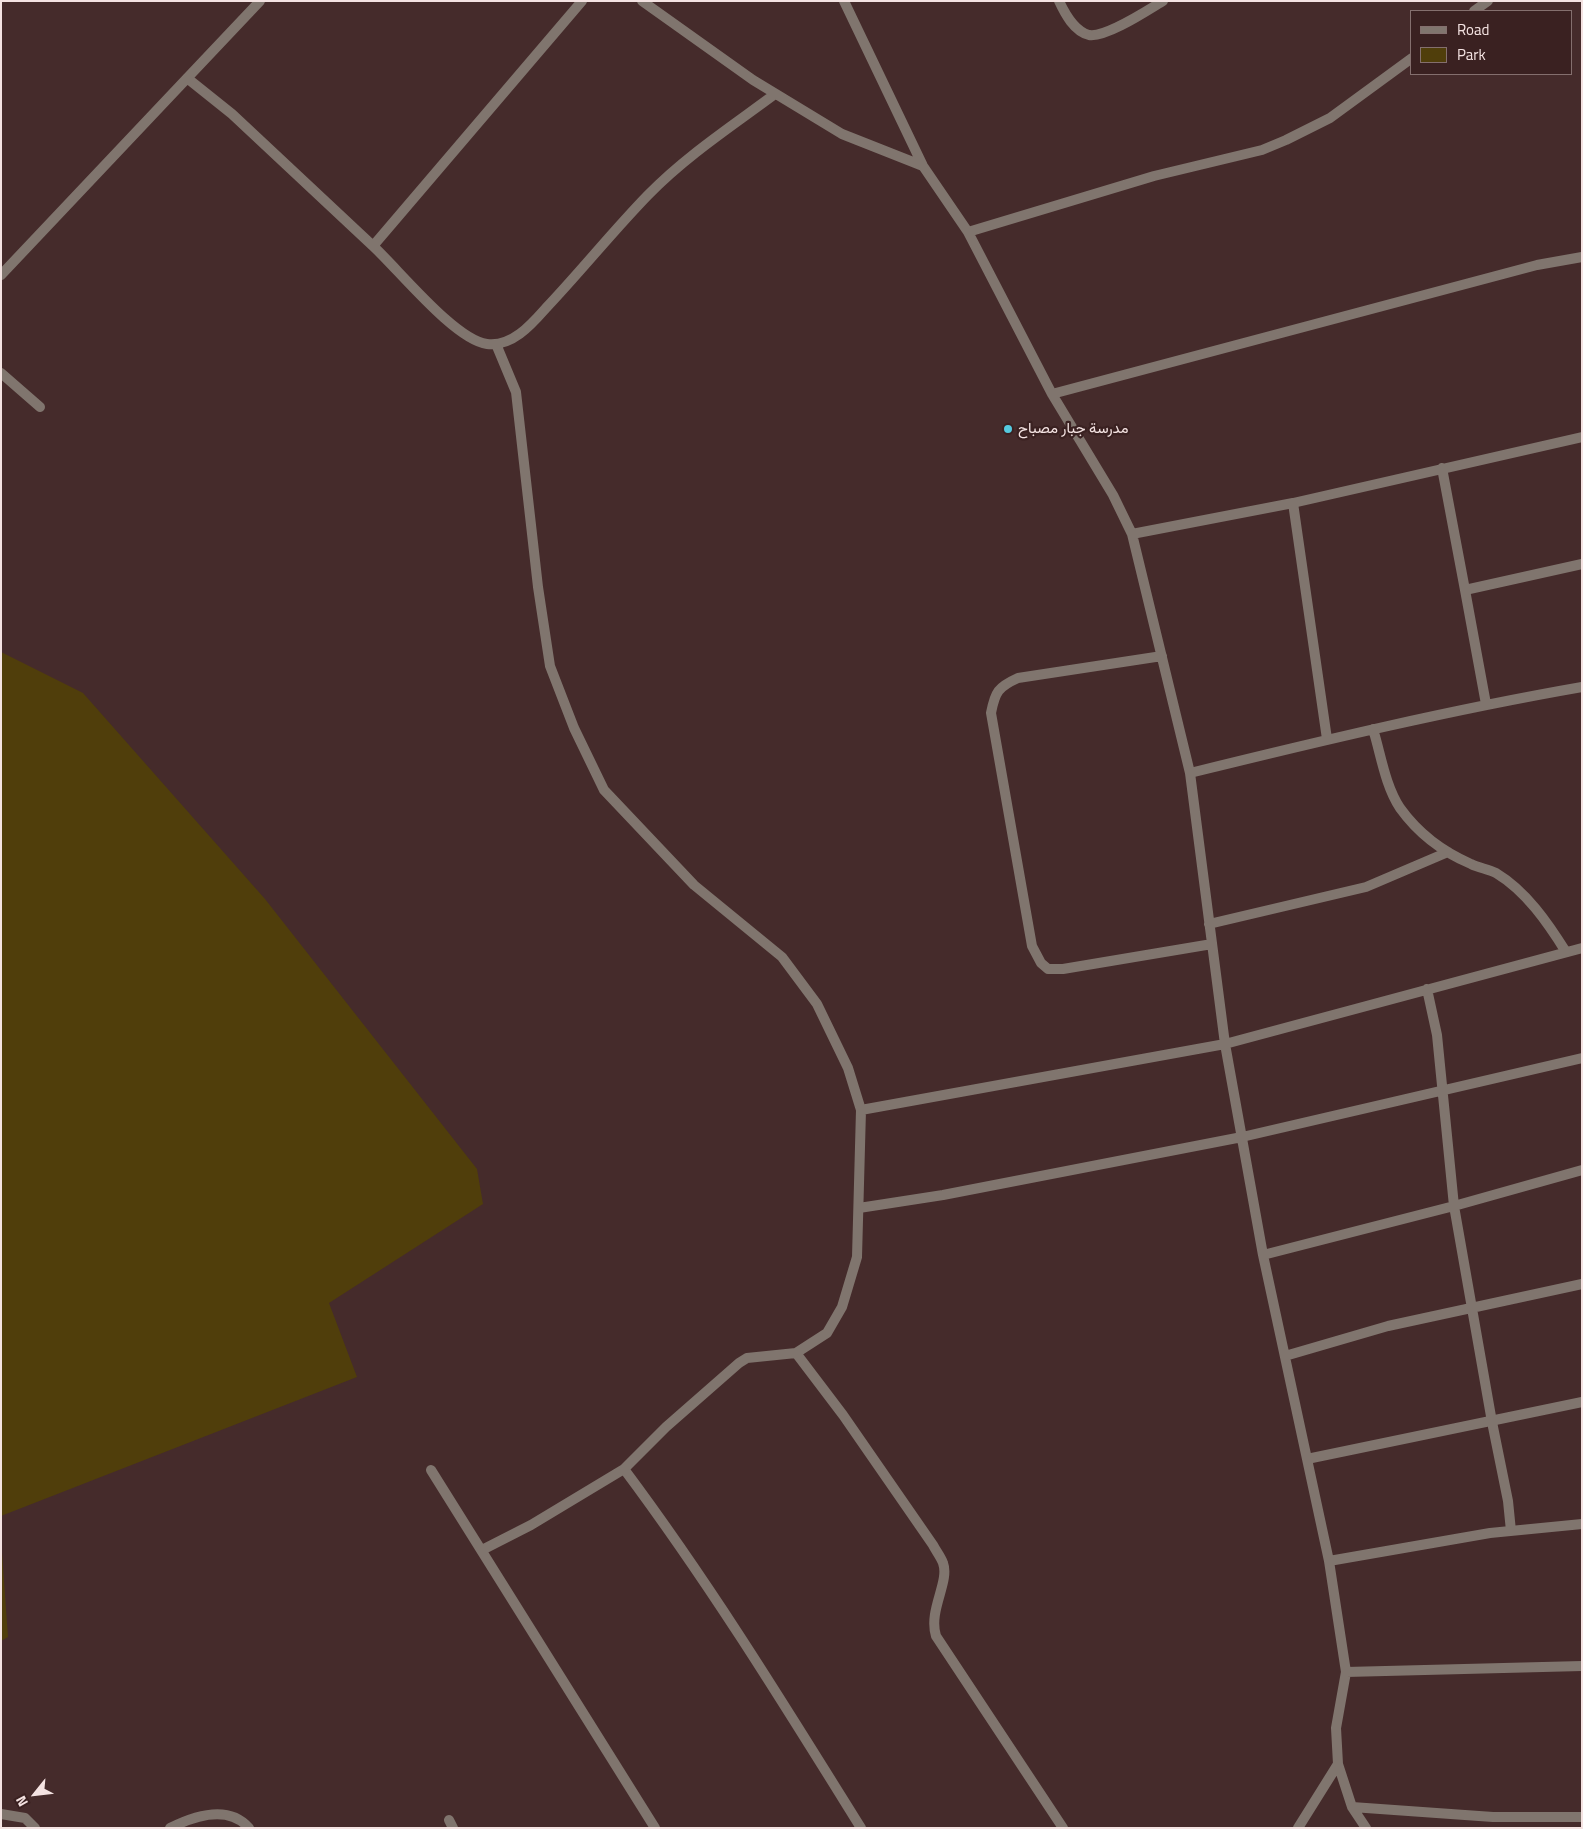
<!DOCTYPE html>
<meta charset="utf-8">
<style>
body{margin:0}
#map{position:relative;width:1583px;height:1829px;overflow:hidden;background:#452b2b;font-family:"Titillium Web",sans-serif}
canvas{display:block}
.frame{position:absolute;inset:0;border:2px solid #f4e3e2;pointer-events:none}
.legend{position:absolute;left:1410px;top:10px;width:162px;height:65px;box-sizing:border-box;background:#3a2121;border:1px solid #846f6e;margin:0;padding:6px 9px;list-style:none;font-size:15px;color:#f4e3e2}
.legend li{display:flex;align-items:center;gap:10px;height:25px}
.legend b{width:25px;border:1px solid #846f6e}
.north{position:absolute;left:10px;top:1769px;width:50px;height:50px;-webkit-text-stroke:4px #3a2121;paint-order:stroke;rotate:241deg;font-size:14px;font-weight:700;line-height:20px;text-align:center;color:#f4e3e2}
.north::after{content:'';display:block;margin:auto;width:18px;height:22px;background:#f4e3e2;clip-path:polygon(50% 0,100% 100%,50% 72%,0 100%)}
</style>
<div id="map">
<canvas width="1583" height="1829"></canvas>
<div class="frame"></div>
<ul class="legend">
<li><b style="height:6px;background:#80756e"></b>Road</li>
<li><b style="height:14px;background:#503e0b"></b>Park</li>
</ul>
<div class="north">N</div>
</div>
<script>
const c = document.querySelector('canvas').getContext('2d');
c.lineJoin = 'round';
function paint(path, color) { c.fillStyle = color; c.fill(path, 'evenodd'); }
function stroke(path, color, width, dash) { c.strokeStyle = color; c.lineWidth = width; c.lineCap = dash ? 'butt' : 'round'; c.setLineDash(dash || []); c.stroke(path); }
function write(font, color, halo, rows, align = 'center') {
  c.font = font + ' "Titillium Web",Vazirmatn,sans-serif'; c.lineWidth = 4.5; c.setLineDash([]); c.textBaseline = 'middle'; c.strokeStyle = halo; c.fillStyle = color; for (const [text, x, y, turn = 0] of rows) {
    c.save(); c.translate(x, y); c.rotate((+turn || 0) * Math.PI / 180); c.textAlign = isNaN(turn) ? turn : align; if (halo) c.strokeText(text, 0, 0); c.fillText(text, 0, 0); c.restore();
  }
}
paint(new Path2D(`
 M 1,652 L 83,693 L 265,899 L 477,1169 L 483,1204 L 329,1303 L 357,1377 L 1,1516 Z
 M 1,1538 L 8,1637 L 1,1641 Z`), '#503e0b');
stroke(new Path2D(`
 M 582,1 L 373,246 C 399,270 455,340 487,344 C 512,347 531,325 546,308 C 581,271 613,231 648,195 C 686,156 732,126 775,94
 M 642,1 L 753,80 L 842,134 L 923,166
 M 844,1 L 923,166 L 968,232 L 1052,394 L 1113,495 L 1132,534 L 1190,773 L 1225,1044 L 1263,1255 L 1329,1561 L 1346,1672 L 1336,1728 L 1338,1764 L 1352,1807 L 1366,1828
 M 1059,1 C 1065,14 1074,31 1089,35 C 1106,38 1148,10 1163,1
 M 1474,11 L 1488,1
 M 187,78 L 232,114 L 373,246
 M 968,232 L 1154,176 L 1262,150 L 1286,140 L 1330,118 L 1412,58
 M 1,275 L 260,1
 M 496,344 L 516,392 L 538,587 L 550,666 L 574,728 L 604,790 L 694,885 L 782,957 L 817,1004 L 848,1068 L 861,1110 L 857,1257 L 842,1307 L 827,1333 L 796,1353 L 747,1358 L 739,1363 L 666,1427 L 624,1469
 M 1,373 L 40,407
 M 1052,394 L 1537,265 L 1582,257
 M 1442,468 L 1465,590
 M 1293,503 L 1327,739
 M 1132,534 L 1293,503 L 1582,437
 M 1162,656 L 1018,678 C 998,687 995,692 991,713 L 1032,946 L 1041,963 L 1048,969 L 1063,969 L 1212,944
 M 1486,704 L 1465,590 L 1582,564
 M 1373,729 C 1381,755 1385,785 1400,808 C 1418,833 1443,852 1471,864 C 1479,868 1488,869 1496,873 C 1526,891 1548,923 1566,952
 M 1190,773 C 1320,741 1450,710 1582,687
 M 1209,924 L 1366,887 L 1448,852
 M 1427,989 L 1437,1035 L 1454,1206 L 1492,1422 L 1508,1501 L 1511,1531
 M 861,1110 L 1225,1044 L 1582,948
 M 859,1208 L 943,1195 L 1242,1137 L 1582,1058
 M 1263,1255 L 1454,1206 L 1582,1170
 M 796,1353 L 843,1415 L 933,1545 C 936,1551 941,1557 943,1563 C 950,1582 928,1610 936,1636 L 1063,1828
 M 1285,1356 L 1388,1326 L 1582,1284
 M 1307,1459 L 1582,1402
 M 431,1470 L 655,1828
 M 482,1550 L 531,1525 L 624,1469 C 710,1584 785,1706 861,1828
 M 1329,1561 L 1490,1533 L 1582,1524
 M 1346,1672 L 1582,1666
 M 1352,1807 L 1493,1817 L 1582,1817
 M 1,1814 L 25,1818 L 35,1828
 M 449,1820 L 453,1828
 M 170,1828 C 194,1816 228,1804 249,1828
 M 1298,1828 L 1338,1764`), '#80756e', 10);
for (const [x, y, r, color] of [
 [1008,429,5,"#55cadf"]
]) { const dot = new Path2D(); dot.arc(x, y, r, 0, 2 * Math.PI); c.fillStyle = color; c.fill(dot); stroke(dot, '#3a2121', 2); }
write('15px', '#f4e3e2', '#3a2121', [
 ["مدرسة جبار مصباح",1018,429]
], 'left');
</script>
